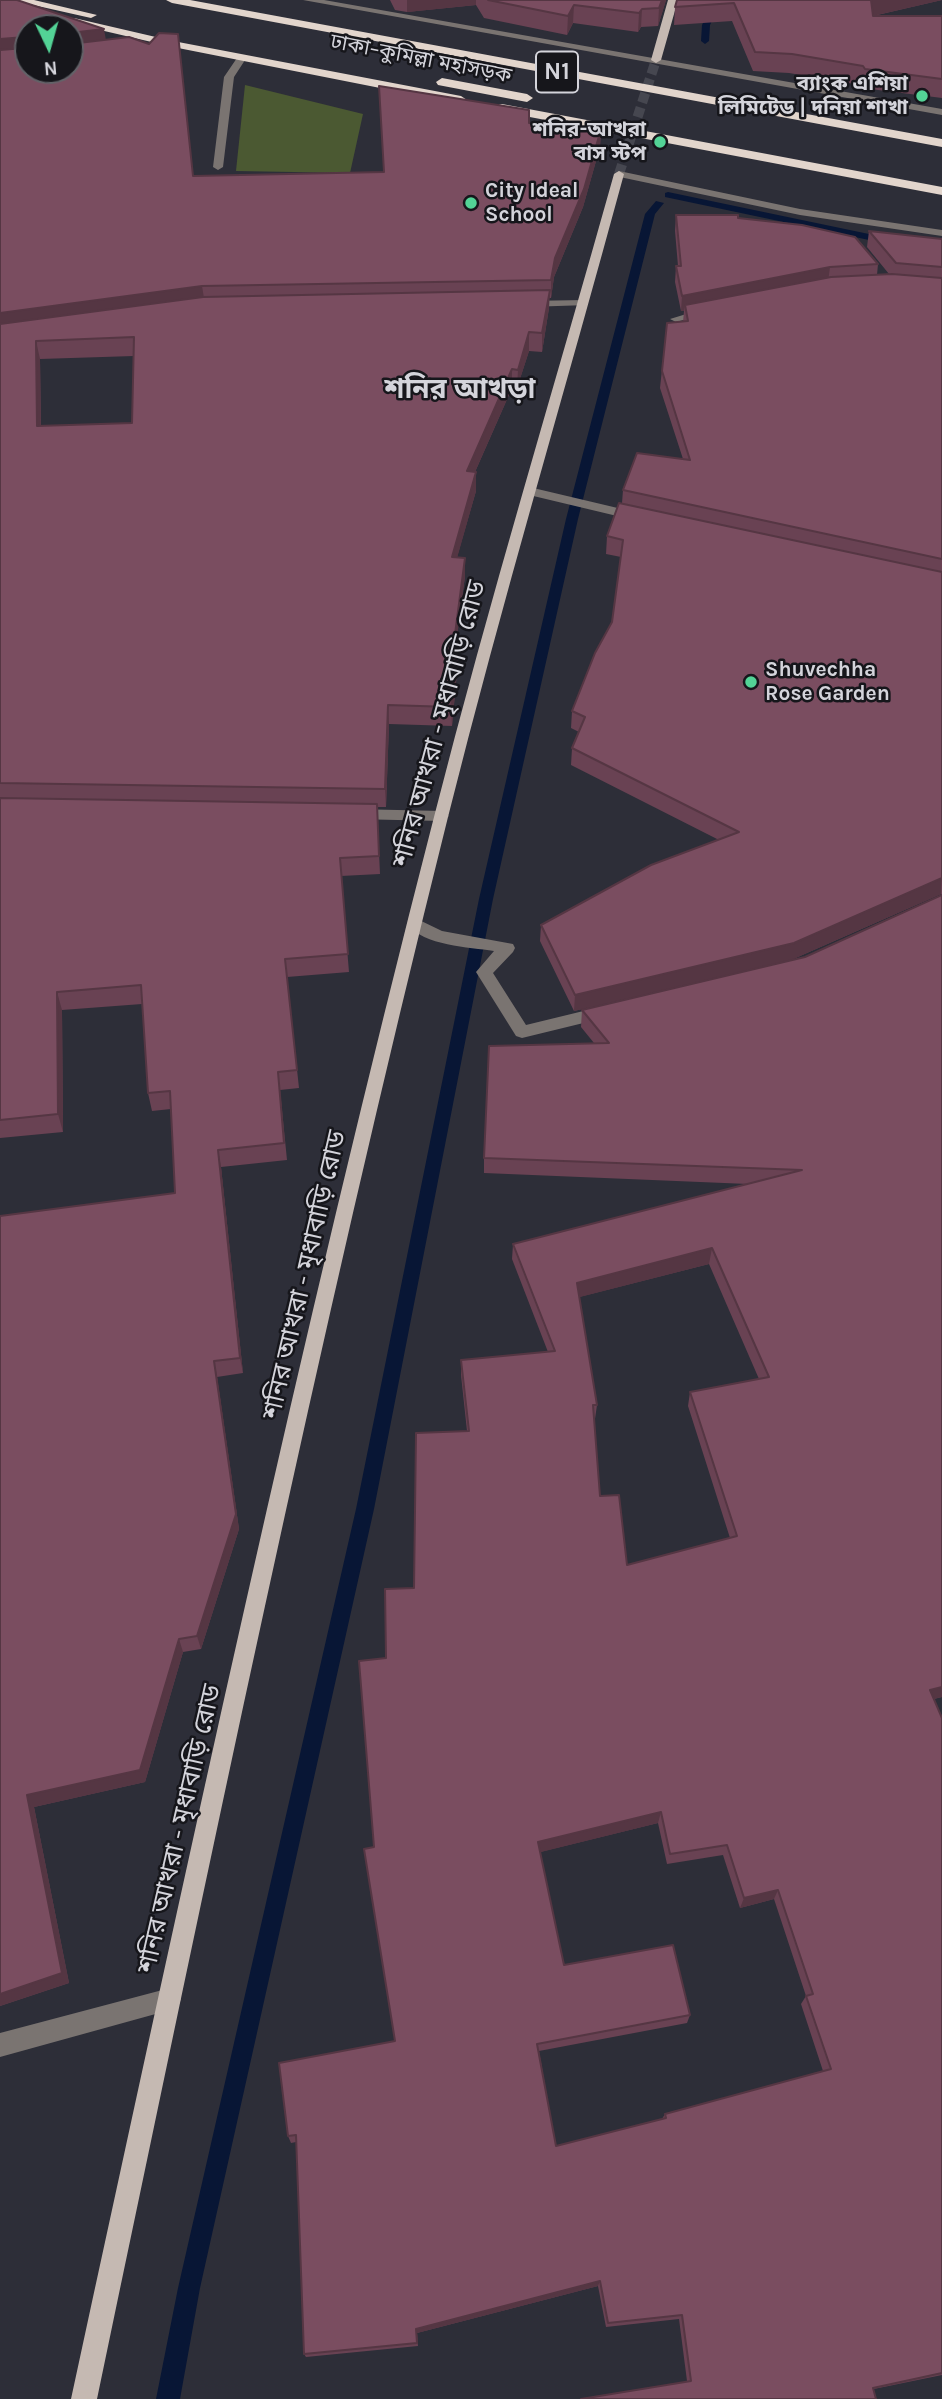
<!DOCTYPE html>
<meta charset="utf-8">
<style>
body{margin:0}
#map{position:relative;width:942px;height:2399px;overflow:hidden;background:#2d2e38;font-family:Karla,sans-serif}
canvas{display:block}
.north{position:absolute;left:14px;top:14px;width:70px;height:70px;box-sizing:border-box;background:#16161b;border:2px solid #626268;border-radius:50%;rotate:175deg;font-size:19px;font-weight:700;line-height:28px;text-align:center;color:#d4d4db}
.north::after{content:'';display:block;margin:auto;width:24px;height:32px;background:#53d396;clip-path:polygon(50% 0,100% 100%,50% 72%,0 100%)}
</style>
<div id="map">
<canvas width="942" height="2399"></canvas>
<div class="north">N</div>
</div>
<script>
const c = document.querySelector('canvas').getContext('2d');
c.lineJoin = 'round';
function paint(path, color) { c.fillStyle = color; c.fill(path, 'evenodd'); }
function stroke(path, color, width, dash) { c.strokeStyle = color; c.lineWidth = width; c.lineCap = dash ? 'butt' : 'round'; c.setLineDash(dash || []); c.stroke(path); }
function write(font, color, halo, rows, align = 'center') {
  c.font = font + ' Karla,"Noto Sans Bengali",sans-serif'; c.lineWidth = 5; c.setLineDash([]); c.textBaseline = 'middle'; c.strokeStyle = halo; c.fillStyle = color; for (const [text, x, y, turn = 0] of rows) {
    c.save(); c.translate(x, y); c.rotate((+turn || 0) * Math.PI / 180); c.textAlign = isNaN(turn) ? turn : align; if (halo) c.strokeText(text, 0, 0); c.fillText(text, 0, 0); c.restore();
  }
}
paint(new Path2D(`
 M 245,85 L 363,114 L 350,173 L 236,171 Z`), '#4b5932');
paint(new Path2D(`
 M 714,0 L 722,0 L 710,25 L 709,41 L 705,44 L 701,41 L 702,25 Z
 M 668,192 L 888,238 L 893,241 L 888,244 L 665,197 L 665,193 Z
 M 656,201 L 664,203 L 655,214 L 578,519 L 493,899 L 374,1509 L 200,2288 L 180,2399 L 156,2399 L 178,2288 L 356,1509 L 479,899 L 566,519 L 645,214 Z`), '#081635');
stroke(new Path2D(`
 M 619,174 L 656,60`), '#464750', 10, [10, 5]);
paint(new Path2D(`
 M 303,0 L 324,0 L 942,109 L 942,115 Z
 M 239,55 L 247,57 L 234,77 L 223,167 L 218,170 L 213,167 L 224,77 Z
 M 619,171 L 800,209 L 942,230 L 942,236 L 800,215 L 615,176 L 614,174 Z
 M 584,300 L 588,301 L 588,305 L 527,307 L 521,304 L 527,301 Z
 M 706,308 L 710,309 L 710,313 L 676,322 L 670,319 Z
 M 529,487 L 643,514 L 644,517 L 638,521 L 525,494 L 525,488 Z
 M 353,809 L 442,811 L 449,816 L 442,821 L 353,819 L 346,814 Z
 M 415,918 L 442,931 L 513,944 L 515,948 L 513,952 L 493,973 L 526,1025 L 604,1006 L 612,1012 L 604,1018 L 522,1038 L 516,1036 L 476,972 L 494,951 C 469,947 424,946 407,924 Z
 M 170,1988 L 178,1991 L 181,1999 L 178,2007 L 170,2010 L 0,2057 L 0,2033 Z`), '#7a7471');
paint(new Path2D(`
 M 668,0 L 678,0 L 661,60 L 656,63 L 651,60 Z
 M 619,171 L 624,174 C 566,388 502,601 448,817 C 317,1341 208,1870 97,2399 L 71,2399 C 186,1870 299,1341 434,817 C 489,601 554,388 614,174 Z`), '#c5b9b2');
paint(new Path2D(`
 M 11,0 L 34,0 L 97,15 L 91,18 Z
 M 166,0 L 190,0 L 942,139 L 942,147 L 172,3 Z
 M 74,18 L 173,41 L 461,96 L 467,100 L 461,104 L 173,47 L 70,23 L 68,21 Z
 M 442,78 L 527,94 L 533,98 L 527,102 L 438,85 L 436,82 Z
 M 502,104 L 942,187 L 942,195 L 498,111 L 498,105 Z`), '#e2d5cc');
paint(new Path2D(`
 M 0,0 L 106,40 L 193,176 L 384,172 L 529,123 L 601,129 L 600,147 L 583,207 L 554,277 L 551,298 L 549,298 L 549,308 L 542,352 L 529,351 L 517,388 L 512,388 L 475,472 L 476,491 L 457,557 L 465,558 L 465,576 L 456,642 L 458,642 L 458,661 L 452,726 L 389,724 L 386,807 L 377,807 L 380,874 L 341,876 L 349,972 L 287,977 L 299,1088 L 280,1090 L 287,1160 L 221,1167 L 243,1373 L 217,1377 L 239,1529 L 201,1649 L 183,1652 L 145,1782 L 34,1807 L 69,1983 L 0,2006 L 0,1216 L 175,1193 L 171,1109 L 152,1111 L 148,1093 L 142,1004 L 62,1010 L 63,1132 L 0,1138 ZM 134,356 L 132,423 L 41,426 L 40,359 Z
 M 390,0 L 666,0 L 658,26 L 641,27 L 638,32 L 573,23 L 567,35 L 484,18 L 476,5 L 407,12 L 395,10 Z
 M 677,0 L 942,0 L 873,16 L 942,16 L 942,98 L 862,88 L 860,85 L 789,73 L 753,71 L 732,21 L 674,25 L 675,7 Z
 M 676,215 L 738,218 L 878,264 L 877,275 L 889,274 L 867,247 L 869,231 L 942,239 L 942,894 L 941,894 L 791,960 L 574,1011 L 540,941 L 541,925 L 719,840 L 571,765 L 572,748 L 579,732 L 571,728 L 572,711 L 612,622 L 621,557 L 606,554 L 607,536 L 622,503 L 623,490 L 683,459 L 660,388 L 667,323 L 683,322 L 684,311 L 681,311 L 675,282 L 676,266 L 678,266 L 675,231 Z
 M 942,895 L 942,1697 L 934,1699 L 942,1718 L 942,2375 L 874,2389 L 687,2381 L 679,2319 L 606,2327 L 598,2286 L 417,2333 L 418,2346 L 306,2357 L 304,2354 L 296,2142 L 291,2143 L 288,2136 L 395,2041 L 374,1847 L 386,1658 L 414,1588 L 467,1431 L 461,1375 L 461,1360 L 548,1352 L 512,1259 L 513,1244 L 748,1184 L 484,1173 L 484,1158 L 594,1043 L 581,1027 L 582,1010 L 805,957 ZM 709,1264 L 759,1379 L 690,1392 L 688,1406 L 730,1538 L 627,1565 L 600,1496 L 594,1419 L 595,1419 L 597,1405 L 579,1297 ZM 658,1823 L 667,1864 L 723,1855 L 740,1908 L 774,1899 L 806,1996 L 801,2004 L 823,2071 L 665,2114 L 662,2119 L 556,2146 L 539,2051 L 687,2023 L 690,2015 L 564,1965 L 540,1852 Z`), '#694253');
paint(new Path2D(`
 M 407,0 L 476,0 L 476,5 L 407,12 Z
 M 662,0 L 666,0 L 658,26 L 659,8 Z
 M 871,0 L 942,0 L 868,17 Z
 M 574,5 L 573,23 L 567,35 L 568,16 Z
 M 642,9 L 641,27 L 638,32 L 639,13 Z
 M 104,29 L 107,46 L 70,50 L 70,33 Z
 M 25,37 L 28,54 L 0,57 L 0,39 Z
 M 601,129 L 600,147 L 583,207 L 554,277 L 551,298 L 551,280 L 555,258 Z
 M 830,267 L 828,282 L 685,305 L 684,311 L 681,311 L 682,296 Z
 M 202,286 L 205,304 L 0,332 L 0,313 Z
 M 550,290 L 549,308 L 542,352 L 542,333 Z
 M 529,332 L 529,351 L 517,388 L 518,370 Z
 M 36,341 L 40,359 L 41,445 L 37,426 Z
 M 512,369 L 512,388 L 467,490 L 467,471 Z
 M 476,472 L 476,491 L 452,576 L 452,557 Z
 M 465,558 L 465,576 L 454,661 L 454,642 Z
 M 458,642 L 458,661 L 452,726 L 451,707 Z
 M 388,705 L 389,724 L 386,807 L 385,789 Z
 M 942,878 L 941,894 L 791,960 L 574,1011 L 575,995 Z
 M 57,992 L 62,1010 L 63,1132 L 58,1114 Z
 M 218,1150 L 221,1167 L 243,1373 L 240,1358 Z
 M 712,1248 L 709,1264 L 576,1298 L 577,1283 Z
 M 214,1361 L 217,1377 L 239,1529 L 201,1649 L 197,1636 Z
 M 179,1639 L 183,1652 L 145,1782 L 34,1807 L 69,1983 L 0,2006 L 0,1994 L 27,1795 Z
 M 942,1687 L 942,1697 L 924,1701 L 930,1690 Z
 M 661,1812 L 658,1823 L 537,1853 L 538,1842 Z
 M 778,1890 L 774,1899 L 740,1908 L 744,1898 Z
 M 600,2281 L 598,2286 L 417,2333 L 418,2346 L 416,2329 Z`), '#553643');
const building = new Path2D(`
 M 0,0 L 17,0 L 104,29 L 70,33 L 70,28 L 28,28 L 28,70 L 70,70 L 70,44 L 129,37 L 149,44 L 159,33 L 178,34 L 193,176 L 384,172 L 379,86 L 529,110 L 529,123 L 601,129 L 584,189 L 555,258 L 551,280 L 202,286 L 0,313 L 0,50 L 25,48 L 28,46 L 25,37 L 0,39 Z
 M 488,0 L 662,0 L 659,8 L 642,9 L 639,13 L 574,5 L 568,16 Z
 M 677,0 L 871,0 L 873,16 L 942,16 L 942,79 L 865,69 L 863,66 L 792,54 L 755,52 L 734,3 L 675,7 Z
 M 676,215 L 738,215 L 738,218 L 802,225 L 855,237 L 878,264 L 830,267 L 682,296 L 676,266 L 681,266 Z
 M 869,231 L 942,239 L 942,267 L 896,263 Z
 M 892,274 L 942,278 L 942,559 L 623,490 L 637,453 L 690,460 L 662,371 L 667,323 L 688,321 L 685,305 L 831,277 Z
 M 550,290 L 542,333 L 529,332 L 518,370 L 512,369 L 467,471 L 476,472 L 452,557 L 465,558 L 454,642 L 458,642 L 451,707 L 388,705 L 385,789 L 0,783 L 0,324 L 203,297 ZM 134,337 L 132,423 L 37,426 L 36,341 Z
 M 619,503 L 942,572 L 942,878 L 794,943 L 575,995 L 541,925 L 651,865 L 739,832 L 572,748 L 585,717 L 572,711 L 595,653 L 612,622 L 623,540 L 607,536 Z
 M 0,798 L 377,804 L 379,856 L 340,858 L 348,954 L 285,959 L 297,1070 L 278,1072 L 284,1143 L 218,1150 L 240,1358 L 214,1361 L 236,1514 L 197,1636 L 179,1639 L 140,1770 L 27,1795 L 62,1973 L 0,1994 L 0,1216 L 175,1193 L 170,1091 L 148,1093 L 141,985 L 57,992 L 58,1114 L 0,1120 Z
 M 942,895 L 942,1687 L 930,1690 L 942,1718 L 942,2373 L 873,2388 L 876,2399 L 581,2399 L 691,2381 L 682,2315 L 608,2323 L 600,2281 L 416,2329 L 417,2343 L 304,2354 L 296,2135 L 288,2136 L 279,2063 L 395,2041 L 364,1849 L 374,1847 L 359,1661 L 386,1658 L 385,1589 L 414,1588 L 416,1433 L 469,1431 L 461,1360 L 555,1351 L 513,1244 L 802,1170 L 484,1158 L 489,1046 L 609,1043 L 582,1010 L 805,957 ZM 712,1248 L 769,1377 L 690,1392 L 737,1536 L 627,1565 L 619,1495 L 600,1496 L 593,1405 L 597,1405 L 577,1283 ZM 661,1812 L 670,1854 L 727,1845 L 744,1898 L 778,1890 L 813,1994 L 806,1996 L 831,2069 L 665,2114 L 666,2118 L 556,2146 L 537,2044 L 690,2015 L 673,1945 L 564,1965 L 538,1842 Z`);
paint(building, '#7a4d60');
stroke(building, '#553643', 2);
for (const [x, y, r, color] of [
 [922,96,7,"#53d396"],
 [660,142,7,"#53d396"],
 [471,203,7,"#53d396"],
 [751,682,7,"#53d396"]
]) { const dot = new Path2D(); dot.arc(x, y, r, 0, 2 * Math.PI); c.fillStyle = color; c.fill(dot); stroke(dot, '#16161b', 2.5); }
write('21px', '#d4d4db', '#16161b', [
 ["ঢাকা–কুমিল্লা মহাসড়ক",421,59,11]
]);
write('bold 21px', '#d4d4db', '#16161b', [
 ["ব্যাংক এশিয়া",908,84],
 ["লিমিটেড | দনিয়া শাখা",908,108],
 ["শনির-আখরা",646,130],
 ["বাস স্টপ",646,154],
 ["City Ideal",485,191,"left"],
 ["School",485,215,"left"],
 ["Shuvechha",765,670,"left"],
 ["Rose Garden",765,694,"left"]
], 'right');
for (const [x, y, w] of [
 [557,72,42]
]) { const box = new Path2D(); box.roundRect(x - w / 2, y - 20.5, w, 41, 5); c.fillStyle = '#16161b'; c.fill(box); stroke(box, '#d4d4db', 2); }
write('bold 24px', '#d4d4db', null, [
 ["N1",557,72]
]);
write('26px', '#d4d4db', '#16161b', [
 ["শনির আখরা - মৃধাবাড়ি রোড",440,724,-75],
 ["শনির আখরা - মৃধাবাড়ি রোড",305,1275,-77],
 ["শনির আখরা - মৃধাবাড়ি রোড",180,1829,-77]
]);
write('bold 28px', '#d4d4db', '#16161b', [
 ["শনির আখড়া",460,390]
]);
</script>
